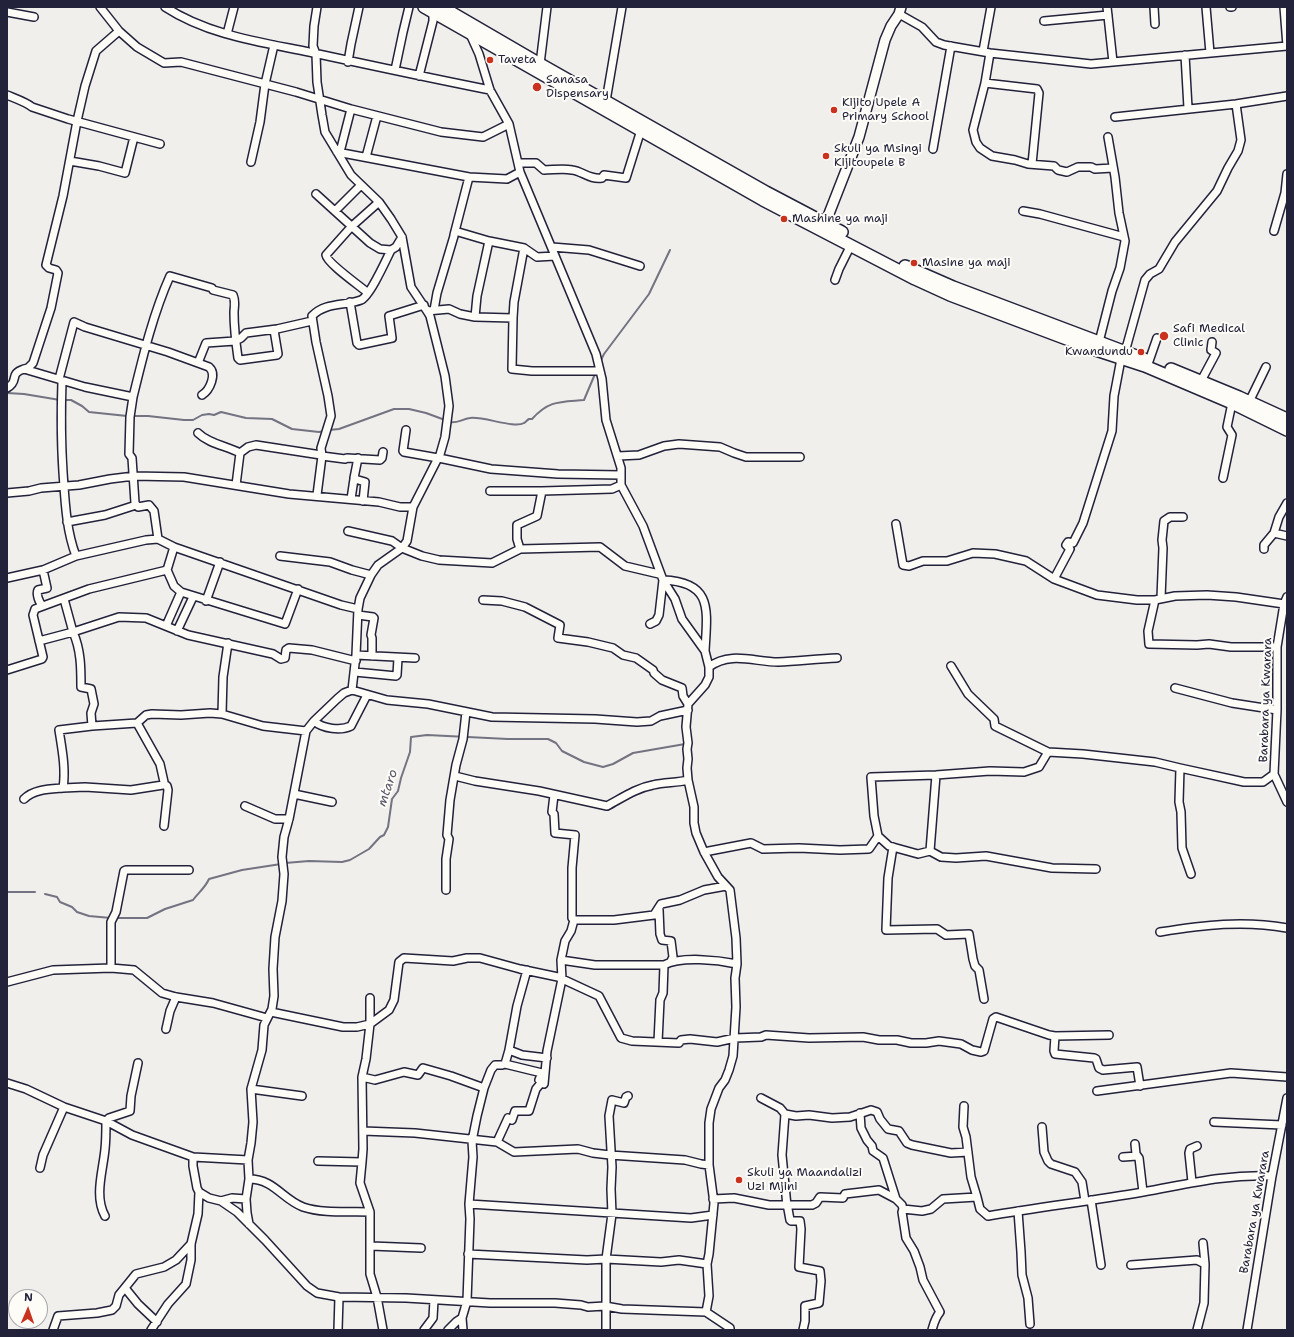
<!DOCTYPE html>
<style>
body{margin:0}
#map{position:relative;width:1294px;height:1337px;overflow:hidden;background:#f0efec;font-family:"Shantell Sans",sans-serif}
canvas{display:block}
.frame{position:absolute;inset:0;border:8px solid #22223b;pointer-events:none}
.north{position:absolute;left:8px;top:1289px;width:40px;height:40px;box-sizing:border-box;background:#fdfcf7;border:1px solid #a5a5ac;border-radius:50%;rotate:2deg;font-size:11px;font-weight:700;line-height:16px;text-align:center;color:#22223b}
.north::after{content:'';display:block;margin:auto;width:14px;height:18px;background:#c8321e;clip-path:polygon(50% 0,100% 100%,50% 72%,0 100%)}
</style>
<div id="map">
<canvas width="1294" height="1337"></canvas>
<div class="frame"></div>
<div class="north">N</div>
</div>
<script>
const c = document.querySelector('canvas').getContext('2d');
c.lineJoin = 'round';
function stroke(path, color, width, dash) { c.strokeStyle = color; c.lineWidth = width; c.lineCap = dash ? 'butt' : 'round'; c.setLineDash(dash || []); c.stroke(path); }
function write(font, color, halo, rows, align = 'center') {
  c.font = font + ' "Shantell Sans",sans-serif'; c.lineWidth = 4; c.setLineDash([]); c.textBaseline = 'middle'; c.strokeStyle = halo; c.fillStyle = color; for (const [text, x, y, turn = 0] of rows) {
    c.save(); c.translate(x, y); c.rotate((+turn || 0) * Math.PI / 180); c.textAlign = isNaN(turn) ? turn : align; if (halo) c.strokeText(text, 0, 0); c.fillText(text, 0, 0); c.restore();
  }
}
stroke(new Path2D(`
 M 600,362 L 604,354 L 649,294 L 670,250
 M 7,393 L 24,394 L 60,400
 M 64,400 L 71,400 L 82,406 L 89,412 L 127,416
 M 132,416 L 148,416 L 184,420 L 193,420 L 202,415 L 209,414 L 214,415 L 221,412 L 246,418 L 272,419 L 292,429 L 319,432 L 324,431
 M 449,422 C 457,424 462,419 470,418 C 483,416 515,429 524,423 C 526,422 527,420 529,419 L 532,419 C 549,400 560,402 584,400 L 595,374
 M 329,430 L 339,429 L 394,409 L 409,409 L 426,413 L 445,420
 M 285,863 L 309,861 L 342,862 L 350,860 L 369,849 L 380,837 L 384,835 L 388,827 L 392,799 L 398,791 L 401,778 L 410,752 L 411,737 L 427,735 L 508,739 L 548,739 L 556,743 L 562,751 L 584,762 L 603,767 L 613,764 L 633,753 L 685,744
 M 7,892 L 35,892
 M 45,894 L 57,897 L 60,902 L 72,907 L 77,912 L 89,916 L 111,918
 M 116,918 L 147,918 L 165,909 L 193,900 C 198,893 205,888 209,879 L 242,870 L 281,864`), '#737381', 2);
const minor = new Path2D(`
 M 100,7 L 119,31 L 137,47 L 164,63 L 181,62 L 296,92 L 351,109 L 441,132 L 483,137 L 509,124
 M 165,7 C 208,35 260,42 309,52 C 369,65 430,78 490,90
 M 317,7 L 314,26 L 313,46 L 316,54 L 317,82 L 322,115 L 325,132 L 351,175 L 379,202 L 391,219 L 402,237 L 411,287 L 427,311 L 430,316 L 445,376 L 449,406 L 445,437 L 439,458 L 438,458 L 413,507 L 407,541 L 402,548 L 378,565 L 371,575 L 360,598 L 358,609 L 356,655 L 352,690
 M 1107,7 L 1113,62
 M 1154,7 L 1155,24
 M 1206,7 L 1210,53
 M 1230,7 L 1232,7
 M 1284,7 L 1287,46
 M 7,12 L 34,17
 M 899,14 L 922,27 L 936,42 L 944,45 L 990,53 L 1091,64 L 1287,46
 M 1044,21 L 1108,15
 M 227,34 L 234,7
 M 470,34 L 479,54 L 490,90 L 509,124 L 520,172 L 596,354 L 602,379 L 606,420 L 621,468 L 621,485 L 643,526 L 663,580 L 675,599 L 682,619 L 705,651 L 709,667 L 709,677 L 705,685 L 688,704 L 686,727 L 688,743 L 687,749 L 688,759 L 687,768 L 688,780 L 694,807 L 694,823 L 696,833 L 704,852 L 718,877 L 730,890 L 736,938 L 737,964 L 735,978 L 736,1007 L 733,1056 L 729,1070 L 725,1080 L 719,1088 L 711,1109 L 709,1123 L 709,1165 L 714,1203 L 709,1254 L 707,1264 L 709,1296 L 706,1312
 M 983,51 L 991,7
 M 990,53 L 985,83 L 973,130 L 976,142 L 980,148 L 992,156 L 1015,160 L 1028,164 L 1054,166 L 1058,170 L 1067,172 L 1078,167 L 1091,167 L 1095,169 L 1113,168
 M 1185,55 L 1188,108
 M 348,62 L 351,44 L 359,7
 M 540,64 L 547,7
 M 395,70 L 403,32 L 409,7
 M 419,76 L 433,21 L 433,13
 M 985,83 L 1037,89 L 1039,93 L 1032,164
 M 7,95 C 14,98 26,102 32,107 L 68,119 L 160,144
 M 606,101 L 622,7
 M 1115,117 L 1236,104 L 1287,96
 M 933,149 L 951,46
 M 337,152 L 469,177 L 507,179 L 520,172
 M 340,152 L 351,109
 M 366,157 L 377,116
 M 70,161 L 99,166 L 125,173 L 134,137
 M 251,162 L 260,122 L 265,84 L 274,45
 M 518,163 L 536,163 L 544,170 C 553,170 563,168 572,170 C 582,171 590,180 602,178 L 604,175 L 626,178 L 641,130
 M 316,194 L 370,243 L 380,249 L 391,250 L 396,247 L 402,237
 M 335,211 L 361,185
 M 1023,211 L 1040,214 L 1124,237
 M 455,231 L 489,241 L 524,248 L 537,257 L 555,256
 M 1274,231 L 1285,193 L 1287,174
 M 454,235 L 469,177
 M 552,247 L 589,250 L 640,266
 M 835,280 L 839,269 L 851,245
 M 368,293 C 360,286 327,263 326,255 L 351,227 L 379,202
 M 350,302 L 357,343 L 359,345 L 392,338 L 389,316 L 424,305
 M 434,310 L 437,293 L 454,236
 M 427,311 L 449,309 L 460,314 L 475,317 L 513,318 L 514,302 L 524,248
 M 475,317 L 477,296 L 489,241
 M 513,318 L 512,369 L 532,371 L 600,371
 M 1099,342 L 1112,291 L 1120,268 L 1125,241 L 1119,213 L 1115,177 L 1108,137
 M 1149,361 L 1157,338
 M 198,363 L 206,343 L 235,341 L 241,338 L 246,333 L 277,329 L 312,321
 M 24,369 L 28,368 L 33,363 L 51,308 L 58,273 L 56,270 L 49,268 L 46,265 L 63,196 L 77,121 L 85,86 L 96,51 L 119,31
 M 59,379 L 74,322 L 85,327 L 168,352 L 209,367 C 217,374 210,390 202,395
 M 62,381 C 61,411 61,442 63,472 C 65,500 66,530 76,556
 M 1201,381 L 1216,353 L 1211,350 L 1212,342
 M 7,388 C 20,381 8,374 24,369 L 85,387 L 133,397 C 143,356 153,314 170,276 L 212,288 L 213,290 L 233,295 C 236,302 234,306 234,313 C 234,329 236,344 238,358 L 240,360 L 277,355 L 278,354 L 274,330
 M 133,397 L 130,417 L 129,454 L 132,458 L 135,503 L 138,507 L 149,505 L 154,511 L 158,539
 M 1249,402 L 1266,367
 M 406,430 L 403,451 L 404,452 L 438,458
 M 198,433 C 209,444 227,446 240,453 L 248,447 L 256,445 L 321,455
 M 322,456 L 345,459 L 347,458 L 380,460 L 382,458 L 383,452
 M 618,456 L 639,455 L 664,446 L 679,444 L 720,447 L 734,453 L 746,457 L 800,457
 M 358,458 L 354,478 L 355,479 L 365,482 L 363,501
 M 439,458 L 491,469 L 558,474 L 621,475
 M 1223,478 L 1232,435 L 1227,427 L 1232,403
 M 236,485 L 240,453
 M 490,491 L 542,491
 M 7,493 L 29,491 L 41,488 L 79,485 L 110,479 L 134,476 L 184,477 L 289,494 L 379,502 L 400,507 L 413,507
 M 317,495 L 322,456 L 321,448 L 331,416 L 328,396 L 316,342 L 312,316 C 325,302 345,306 361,300 C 370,296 386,260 391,250
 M 351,499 L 354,479
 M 67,522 L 105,515 L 136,505
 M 896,524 L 903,565 L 909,566 L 923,561 L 947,561 L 973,553 L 995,554 L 1026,561 L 1054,579 L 1097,595 L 1137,600 L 1155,600 L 1175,596 L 1207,595 L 1236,597 L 1284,604
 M 348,531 L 392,541 L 402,548 L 422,556 L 439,560 L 492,563 L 520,549 L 600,547 L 625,566 L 659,574
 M 1274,533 L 1287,536
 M 174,547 L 167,570 L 174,586 L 181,592 L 285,624 L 298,589
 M 520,549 L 517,539 L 517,525 L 537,516 L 542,491 L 612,489 L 621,485
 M 1264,549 L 1264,545 L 1274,533 L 1279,517 L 1287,503
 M 280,556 L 330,562 L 352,570 L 371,575
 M 43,570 L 47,588 L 38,590 C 36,594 39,603 43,606 L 89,589 L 167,570
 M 7,578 L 43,570 L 76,556 L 146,540 L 158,539 L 174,547 L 341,605 L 358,609
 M 1054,579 L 1070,549 L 1066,545 L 1068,542 L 1073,543 L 1083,523 L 1112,431 L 1114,396 L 1121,359 L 1125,352 L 1145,280 L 1150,274 L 1159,269 L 1175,242 L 1217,191 L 1228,168 L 1238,151 L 1241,140 L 1236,104
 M 1287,597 L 1284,604 L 1277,647 L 1277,710 L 1274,774 L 1287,802
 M 1161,598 L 1163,548 L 1162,540 L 1164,521 L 1170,517 L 1183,517
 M 64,599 L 73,632 L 119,617 L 146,618 L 188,635 L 273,654 L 281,659 L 285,658 L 286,650 L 289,648 L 312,650 L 356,661
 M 483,600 L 502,601 L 525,607 L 560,625 L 558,638 L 588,642 L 613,648 L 623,655 L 636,658 L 653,670 L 654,673 L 662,680 L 682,688 L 683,696 L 688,704
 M 1155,600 L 1148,631 L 1149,644 L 1197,645 L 1209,644 L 1231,647 L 1277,647
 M 206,601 L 220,562
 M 358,615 L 373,617 L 374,618 L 371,635 L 372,638 L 372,656
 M 650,624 L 656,621 L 659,615 L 663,580 C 714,582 707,611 705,651
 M 166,626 L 181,592
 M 177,631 L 193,597
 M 39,641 L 73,632 C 81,650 81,668 81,687 L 91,689 L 94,704 L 91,713 L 92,726
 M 356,655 L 415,658
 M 951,666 L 968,694 L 994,719 L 995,726 L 1048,752
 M 709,667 C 730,651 755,662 778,662 C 798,661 817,659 837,658
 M 7,670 L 42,659 L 43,657 L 33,615 L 35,609 L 43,606
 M 355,672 L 396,676 L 397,675 L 398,658
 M 1175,688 L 1232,703 L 1277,710
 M 222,714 L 223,677 L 228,643
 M 314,721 C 323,729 341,731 351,726 L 367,695
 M 1180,768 L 1179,802 L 1181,812 L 1182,848 L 1191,874
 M 936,775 L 930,851 L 941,857 L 956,858 L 986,856 L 1052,868 L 1096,869
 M 455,776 L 475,781 L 539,791 L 607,806 C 622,798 636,788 653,785 C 665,782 677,783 688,780
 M 164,784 L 167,786 L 168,790 L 164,826
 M 63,788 L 85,787 L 131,790 L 163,785 L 164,782 L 160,764 L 137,723
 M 294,794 L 332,802
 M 24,799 C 34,789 50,789 63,788 C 66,769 62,749 59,730 L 92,726 L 137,723 L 146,715 L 152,714 L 181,715 L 210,713 L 222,714 L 263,726 L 306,731
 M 245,806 L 275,819 L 289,819
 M 893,847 L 888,878 L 886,930 L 937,929 L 946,935 L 969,934 L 973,959 L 975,966 L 979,970 L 984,999
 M 930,851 L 918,854 L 889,846 L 878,836 L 874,816 L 871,777 L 936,775 L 990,771 L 1024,772 L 1039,767 L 1048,752 L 1083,754 L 1155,762 L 1180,768 L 1244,782 L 1263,782 L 1274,774
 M 704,852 L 751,843 L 763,849 L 799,848 L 840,850 L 869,849 L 878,836
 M 446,890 L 446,859 L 449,839 L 447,835 L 450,800 L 456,765 L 463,739 L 466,712
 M 659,910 L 660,934 L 662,940 L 671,941 L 673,957 L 671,961
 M 574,920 L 614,920 L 654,915 L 661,904 L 680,900 L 704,890 L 726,886
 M 1160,932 C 1204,925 1243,920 1287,928
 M 561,960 L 595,965 L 664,965 C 681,956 718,960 737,964
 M 111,968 L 111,922 L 116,912 L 124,871 L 126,870 L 189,870
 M 7,982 L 53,970 L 111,968 L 134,970 L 162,993 L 176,997 L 213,1003 L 267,1018
 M 271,1012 L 343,1027 L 357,1027 L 370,1024 L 389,1010 L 394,1000 L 399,962 L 404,958 L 453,961 L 467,958 L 480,958 L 520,969 L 558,977 L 599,996 L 621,1038 L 632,1041 L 679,1043 L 681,1040 L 690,1039 L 717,1042 L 735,1038 L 761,1037 L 766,1035 L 809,1038 L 863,1037 L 879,1040 L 897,1040 L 911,1043 L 926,1043 L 939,1041 L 961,1044 L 972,1050 L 981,1052 L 984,1051 L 993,1019 L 996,1017 L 999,1018 L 1049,1035 L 1055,1036 L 1054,1051 L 1055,1054 L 1094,1058 L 1096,1059 L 1099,1068 L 1103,1070 L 1137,1067 L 1140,1086
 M 166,1029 L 170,1011 L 176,997
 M 1055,1036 L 1109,1035
 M 658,1042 L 660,1000 L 663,993 L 664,965
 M 509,1050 L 517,1006 L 527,970
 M 505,1064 L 542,1073 L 539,1080
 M 362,1077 L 375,1080 L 404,1072 L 418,1075 L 423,1068 L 451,1076 L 484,1088
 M 7,1083 L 26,1089 L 64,1107 L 106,1121 L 132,1135 L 193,1157 L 248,1160
 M 251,1089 L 302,1096
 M 1097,1091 L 1231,1073 L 1287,1077
 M 761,1098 L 780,1108 L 785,1114 L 796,1116 L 809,1115 L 832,1118 L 850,1117 L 871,1110 L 877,1112 L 880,1119 L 888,1129 L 899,1131 L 907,1143 L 912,1145 L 951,1153 L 968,1152
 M 964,1106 L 963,1127 L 966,1137 L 971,1177 L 977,1197
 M 860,1113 L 861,1128 L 867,1140 L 872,1146 L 873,1151 L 883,1158 L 896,1199
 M 785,1114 L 782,1155 L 787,1206 L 788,1209 L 790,1220 L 791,1221 L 800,1221 L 801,1229 L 799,1267 L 820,1271 L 821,1281 L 819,1303 L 805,1306 L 805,1321 L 803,1330
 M 1214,1122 L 1282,1125
 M 1042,1127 L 1044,1152 L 1048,1161 L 1051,1164 L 1075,1172 L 1082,1182 L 1085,1201
 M 363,1131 L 415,1133 L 497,1142 L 514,1152 L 578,1149 L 593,1153 L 610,1155 L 685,1160 L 701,1164 L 709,1165
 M 497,1142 L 508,1118 L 512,1120 L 515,1111 L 529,1111 L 536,1089 L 541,1083 L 544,1084 L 547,1051 L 562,979 L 561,960 L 565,941 L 571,931 L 574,920 L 572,918 L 572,868 L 575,835 L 555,833 L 554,814 L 552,812 L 554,795
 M 1135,1144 L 1136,1154 L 1139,1158 L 1143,1192
 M 193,1157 L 193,1166 L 197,1188 L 199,1192 L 209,1198 L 221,1201 L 237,1212 L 265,1240 L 307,1286 L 317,1293 L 339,1297 L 406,1298 L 490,1303 L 555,1303 L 581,1305 L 588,1307 L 605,1306 L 622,1309 L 706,1312 L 730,1328 L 730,1330
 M 1123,1157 L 1137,1156
 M 318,1161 L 362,1162 L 363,1149 L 362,1077 L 366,1059 L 370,1024 L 370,998
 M 362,1162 L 360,1183 L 370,1212 L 370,1274 L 377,1297 L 383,1330
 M 40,1168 L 43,1155 L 64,1107
 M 249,1179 C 274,1179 282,1199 303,1207 C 324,1214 349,1211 370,1212
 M 1192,1182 L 1189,1153 L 1190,1149 L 1197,1146
 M 713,1199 L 734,1198 L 769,1205 L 812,1205 L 816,1203 L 820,1197 L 843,1198 L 845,1194 L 879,1190 L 896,1199 L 902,1205 L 903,1209 L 902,1212 L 906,1238 L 914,1251 L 920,1267 L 923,1280 L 940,1312 C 935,1318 934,1323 932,1330
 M 1091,1200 L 1101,1265
 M 221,1201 L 232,1198 L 246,1199
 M 469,1204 L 691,1218 L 713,1215
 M 903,1209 L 922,1211 L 931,1209 L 943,1199 L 977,1197 L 980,1209 L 988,1216 C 1040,1207 1091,1201 1143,1192 C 1188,1184 1225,1174 1272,1176
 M 1018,1211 L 1021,1252 L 1022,1275 L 1028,1298 L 1030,1324
 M 105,1216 C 94,1196 103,1171 105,1149 C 106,1140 106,1131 106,1121 L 109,1118 L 130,1111 L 131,1096 L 138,1063
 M 249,1224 L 247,1213 L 246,1199 L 249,1179 L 248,1160 L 251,1143 L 253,1122 L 251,1089 L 262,1050 L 264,1025 L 272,1009 L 274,996 L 273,969 L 275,937 L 282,901 L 284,874 L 282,857 L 284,837 L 289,819 L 306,731 L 314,721 L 337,699 L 344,693 L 352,690 L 387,700 L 428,704 L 492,717 L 595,719 L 637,722 L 651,721 L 660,716 L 688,710
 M 1203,1243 L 1205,1264
 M 371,1246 L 421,1248
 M 468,1254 L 587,1260 L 606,1259 L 661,1262 L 679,1260 L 707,1264
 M 1131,1265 L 1197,1260 L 1205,1264 L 1204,1303 L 1197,1330
 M 125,1288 L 138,1304 L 157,1322
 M 462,1318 L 463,1330
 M 53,1330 L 58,1316 L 97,1313 L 112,1310 L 116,1306 L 119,1295 L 136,1274 L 164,1267 L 176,1260 L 191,1244
 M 151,1330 L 168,1304 L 186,1284 L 191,1260 L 191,1244 L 198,1214 L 199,1192
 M 338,1330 L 339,1297
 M 424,1330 L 433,1318 L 434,1300
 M 448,1330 L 456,1322 L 462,1318 L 467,1301 L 470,1219 L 469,1204 L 473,1157 L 472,1141 L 477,1116 L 484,1088 L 491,1070 L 495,1065 L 502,1065 L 505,1064 L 509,1050 L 522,1055 L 547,1058
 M 606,1330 L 606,1259 L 612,1214 L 611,1189 L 612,1167 L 609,1116 L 612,1100 L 624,1103 L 626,1097 L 628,1096
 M 1247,1330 L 1272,1176 L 1287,1098`);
const tertiary = new Path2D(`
 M 823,229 L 859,137 L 885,40 L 891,26 L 899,14 L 901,7`);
const primary = new Path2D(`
 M 424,7 L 763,200 L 915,279 L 950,295 L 1096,350 L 1145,366 L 1232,403 L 1287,430
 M 442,7 L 540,64 L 766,192 L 842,232
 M 905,266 L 953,287 L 1144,359
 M 1171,369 L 1239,397 L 1287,419`);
stroke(minor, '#22223b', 10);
stroke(tertiary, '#22223b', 12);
stroke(primary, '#22223b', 14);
stroke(minor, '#fdfcf7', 7);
stroke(tertiary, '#fdfcf7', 9);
stroke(primary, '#fdfcf7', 11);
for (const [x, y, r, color] of [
 [490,60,4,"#c8321e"],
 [537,87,5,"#c8321e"],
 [834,110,4,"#c8321e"],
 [826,156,4,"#c8321e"],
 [784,219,4,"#c8321e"],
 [914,263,4,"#c8321e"],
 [1164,336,5,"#c8321e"],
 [1141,352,4,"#c8321e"],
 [739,1180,4,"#c8321e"]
]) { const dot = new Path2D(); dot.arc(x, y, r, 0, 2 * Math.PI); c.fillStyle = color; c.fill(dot); stroke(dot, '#fdfcf7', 1.5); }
write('12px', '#22223b', '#fdfcf7', [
 ["Taveta",498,60],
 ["Sanasa",546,80],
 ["Dispensary",546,94],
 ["Kijito Upele A",842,103],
 ["Primary School",842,117],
 ["Skuli ya Msingi",834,149],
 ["Kijitoupele B",834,163],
 ["Mashine ya maji",792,219],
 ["Masine ya maji",922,263],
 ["Safi Medical",1173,329],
 ["Clinic",1173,343],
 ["Kwandundu",1133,352,"right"],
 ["Skuli ya Maandalizi",747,1173],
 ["Uzi Mjini",747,1187]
], 'left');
write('12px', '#22223b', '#fdfcf7', [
 ["Barabara ya Kwarara",1266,700,-88],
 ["Barabara ya Kwarara",1255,1212,-80]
]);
write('italic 13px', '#58586a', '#fdfcf7', [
 ["mtaro",388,788,-71]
]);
</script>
